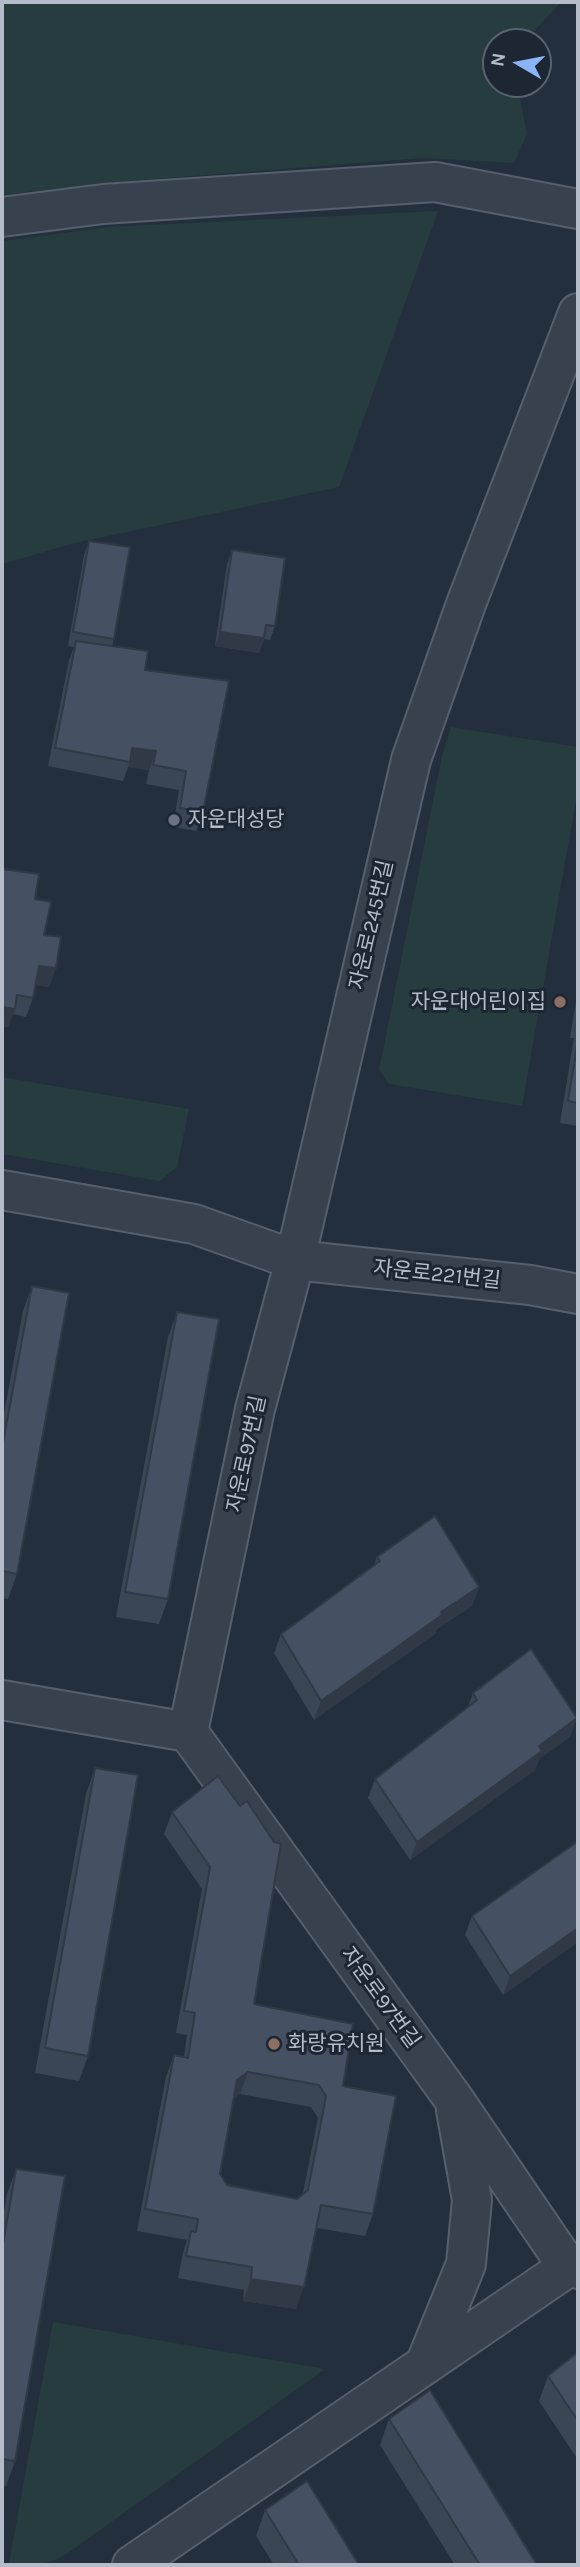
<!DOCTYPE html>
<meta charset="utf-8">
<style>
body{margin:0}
#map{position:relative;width:580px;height:2567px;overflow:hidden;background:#242f3e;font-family:Karla,sans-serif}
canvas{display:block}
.frame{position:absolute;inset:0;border:4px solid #b4bcc9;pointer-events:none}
.north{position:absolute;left:482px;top:28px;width:70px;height:70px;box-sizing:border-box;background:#1d2633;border:2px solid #59626f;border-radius:50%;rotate:280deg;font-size:19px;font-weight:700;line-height:28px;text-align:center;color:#b4bcc9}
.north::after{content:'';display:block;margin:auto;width:24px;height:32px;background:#8ab4f8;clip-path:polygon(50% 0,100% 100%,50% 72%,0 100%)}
</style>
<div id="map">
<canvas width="580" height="2567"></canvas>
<div class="frame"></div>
<div class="north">N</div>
</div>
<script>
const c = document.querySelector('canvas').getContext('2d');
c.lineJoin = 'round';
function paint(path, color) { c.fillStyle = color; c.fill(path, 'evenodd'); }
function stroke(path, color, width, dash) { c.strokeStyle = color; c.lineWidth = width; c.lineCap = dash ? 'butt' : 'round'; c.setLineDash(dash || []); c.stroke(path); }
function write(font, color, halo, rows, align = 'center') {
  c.font = font + ' Karla,"Noto Sans KR",sans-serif'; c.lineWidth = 6; c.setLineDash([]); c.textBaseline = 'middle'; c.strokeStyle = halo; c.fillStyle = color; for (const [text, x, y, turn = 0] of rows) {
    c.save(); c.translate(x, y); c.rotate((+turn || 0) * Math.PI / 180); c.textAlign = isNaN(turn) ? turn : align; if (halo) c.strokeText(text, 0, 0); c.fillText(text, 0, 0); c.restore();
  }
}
paint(new Path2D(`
 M 2,2 L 561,2 L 524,42 L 496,42 L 496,84 L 517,84 L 527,134 L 514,163 L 423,158 L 105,183 L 2,195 Z
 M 438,211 L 339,487 L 75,543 L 2,564 L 2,241 L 108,227 Z
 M 451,727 L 578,747 L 578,789 L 522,1106 L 389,1084 L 379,1070 L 442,756 Z
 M 2,1077 L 189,1109 L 177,1167 L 160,1181 L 2,1154 Z
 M 53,2322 L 325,2369 L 68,2553 C 48,2565 32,2567 9,2563 Z`), '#263c3f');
const minor = new Path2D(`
 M 2,217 L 103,204 L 435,182 L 578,209
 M 2,1190 L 194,1224 L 295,1260 L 411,760 L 466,604 L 578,313
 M 2,1700 L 188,1732 L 453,2098 L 568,2267
 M 188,1732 L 255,1409 L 295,1260 L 530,1285 L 578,1294
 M 425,2365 L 466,2264 L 472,2200 L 456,2110
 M 132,2565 L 568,2267 L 578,2269`);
stroke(minor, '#565f6c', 42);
stroke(minor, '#38414e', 38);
paint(new Path2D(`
 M 89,541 L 114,639 L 112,646 L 145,670 L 203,812 L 196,831 L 173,827 L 179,790 L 146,784 L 149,770 L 128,767 L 123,781 L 48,766 L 69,660 L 74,647 L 68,646 L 84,555 Z
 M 232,550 L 275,626 L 270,640 L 264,639 L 259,653 L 215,646 L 227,564 Z
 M 2,869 L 35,899 L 44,935 L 56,968 L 49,987 L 35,985 L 33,998 L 26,1017 L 13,1014 L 8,1027 L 2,1027 Z
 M 578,989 L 578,1126 L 560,1123 L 574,1038 L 570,1038 Z
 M 32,1286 L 17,1574 L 8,1599 L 2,1598 L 2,1424 L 23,1311 Z
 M 177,1312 L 168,1599 L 159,1624 L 116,1617 L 168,1337 Z
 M 377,1557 L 479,1587 L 472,1606 L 437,1629 L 435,1634 L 314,1720 L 274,1653 L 281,1634 L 374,1565 Z
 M 473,1693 L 570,1737 L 539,1759 L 535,1770 L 410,1860 L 368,1798 L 375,1779 L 468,1707 Z
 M 95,1768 L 88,2056 L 79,2081 L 35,2073 L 86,1794 Z
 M 218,1776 L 254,2004 L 343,2086 L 373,2214 L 365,2236 L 317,2228 L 296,2309 L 243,2301 L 244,2290 L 178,2278 L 183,2253 L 187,2240 L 137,2231 L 166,2077 L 174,2055 L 184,2057 L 187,2035 L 176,2033 L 202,1889 L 164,1834 L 172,1812 ZM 240,2094 L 311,2107 L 318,2118 L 303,2193 L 297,2199 L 227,2185 L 220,2174 L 233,2099 Z
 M 578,1844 L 578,1942 L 503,1995 L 465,1935 L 472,1916 Z
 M 16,2169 L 15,2461 L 6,2486 L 2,2486 L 2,2223 L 7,2194 Z
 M 578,2352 L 578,2460 L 539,2401 L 548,2376 Z
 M 389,2419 L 537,2565 L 455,2565 L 380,2445 Z
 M 265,2510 L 359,2565 L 274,2565 L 256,2536 Z`), '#3b4654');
paint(new Path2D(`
 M 220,632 L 264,638 L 259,653 L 215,646 Z
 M 132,748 L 156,751 L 149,770 L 128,767 Z
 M 39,966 L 56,968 L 49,987 L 32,985 Z
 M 2,1007 L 15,1009 L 8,1027 L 2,1027 Z
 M 479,1587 L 472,1606 L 437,1629 L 435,1634 L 314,1720 L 321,1701 L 441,1612 Z
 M 577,1718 L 570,1737 L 539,1759 L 535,1770 L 410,1860 L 417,1842 L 539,1746 Z
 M 578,1928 L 578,1942 L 503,1995 L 510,1976 Z
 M 248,2072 L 240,2094 L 229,2102 L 237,2080 Z
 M 251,2279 L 304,2287 L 296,2309 L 243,2301 Z`), '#303945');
const building = new Path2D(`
 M 89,541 L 130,547 L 114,639 L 73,632 Z
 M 232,550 L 285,558 L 275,626 L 266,625 L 264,638 L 220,632 Z
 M 76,641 L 148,651 L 145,670 L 229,681 L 203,812 L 180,808 L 186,771 L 153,765 L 156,751 L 132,748 L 130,762 L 55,748 Z
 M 2,869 L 39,874 L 35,899 L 51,902 L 44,935 L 61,937 L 56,968 L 39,966 L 33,998 L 17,995 L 15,1009 L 2,1007 Z
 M 578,1040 L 578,1103 L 568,1101 Z
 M 32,1286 L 69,1293 L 17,1574 L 2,1571 L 2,1448 Z
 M 177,1312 L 219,1319 L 168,1599 L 125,1592 Z
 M 435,1516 L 479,1587 L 441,1612 L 442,1615 L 321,1701 L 281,1634 L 380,1561 L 377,1557 Z
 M 531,1649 L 577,1718 L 539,1746 L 542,1751 L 417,1842 L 375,1779 L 477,1700 L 473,1693 Z
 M 95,1768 L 138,1775 L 88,2056 L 45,2048 Z
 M 218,1776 L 240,1806 L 247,1801 L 274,1842 L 281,1844 L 254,2004 L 353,2024 L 343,2086 L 396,2096 L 373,2214 L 321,2205 L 304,2287 L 251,2279 L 252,2267 L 186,2256 L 191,2231 L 196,2232 L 198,2219 L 145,2209 L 174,2055 L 188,2058 L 195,2013 L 184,2011 L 210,1867 L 172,1812 ZM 248,2072 L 319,2085 L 326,2096 L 308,2190 L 297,2199 L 227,2185 L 220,2174 L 237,2080 Z
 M 577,1842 L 578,1844 L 578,1928 L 510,1976 L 472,1916 Z
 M 16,2169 L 65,2176 L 15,2461 L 2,2459 L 2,2250 Z
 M 578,2352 L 578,2421 L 548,2376 Z
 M 430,2390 L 537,2565 L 480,2565 L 389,2419 Z
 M 307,2481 L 359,2565 L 299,2565 L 265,2510 Z`);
paint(building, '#455162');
stroke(building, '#303945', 2);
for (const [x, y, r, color] of [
 [174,820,7,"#6b7280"],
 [560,1002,7,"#8d6e63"],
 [274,2044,7,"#8d6e63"]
]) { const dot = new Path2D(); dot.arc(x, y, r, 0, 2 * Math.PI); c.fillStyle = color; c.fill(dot); stroke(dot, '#1d2633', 2.5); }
write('21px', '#b4bcc9', '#1d2633', [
 ["자운대성당",188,820],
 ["자운대어린이집",546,1002,"right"],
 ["화랑유치원",288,2044]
], 'left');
write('21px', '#b4bcc9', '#1d2633', [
 ["자운로245번길",372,925,-77],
 ["자운로221번길",437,1275,6],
 ["자운로97번길",247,1454,-78],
 ["자운로97번길",380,1998,54]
]);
</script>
